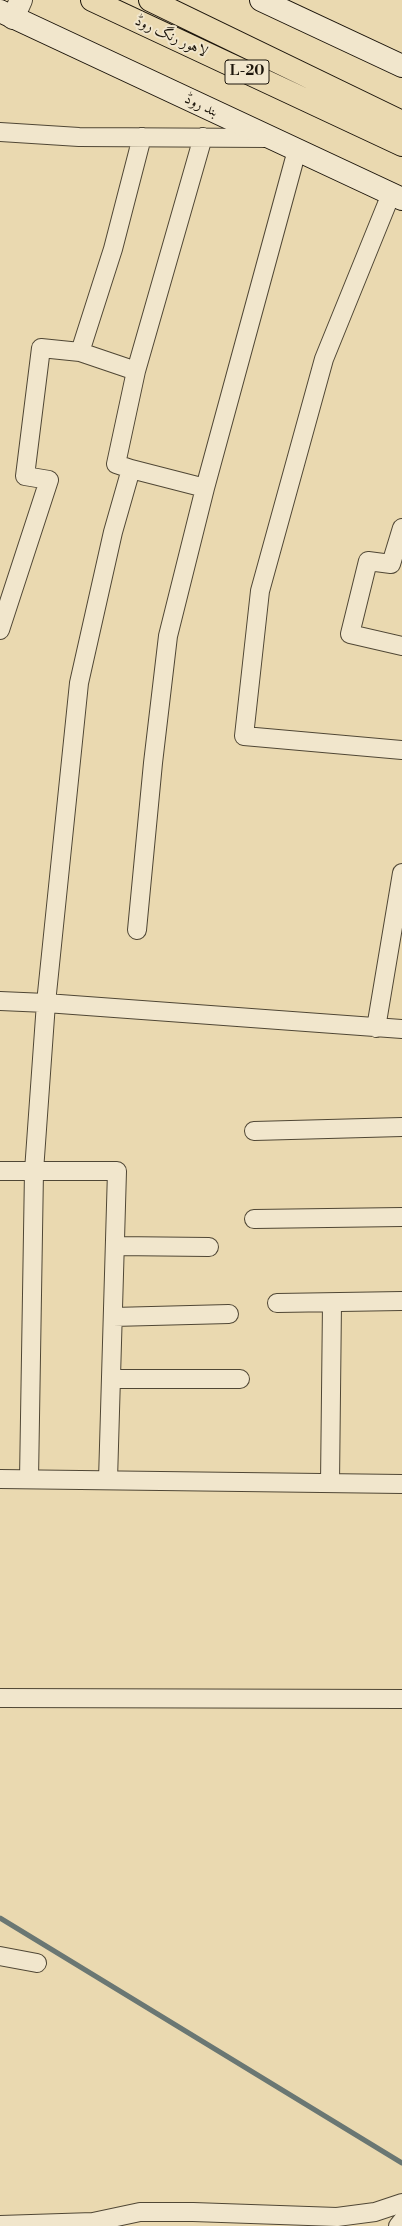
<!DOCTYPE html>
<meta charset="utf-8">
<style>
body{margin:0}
canvas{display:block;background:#ead9b0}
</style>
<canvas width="402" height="2226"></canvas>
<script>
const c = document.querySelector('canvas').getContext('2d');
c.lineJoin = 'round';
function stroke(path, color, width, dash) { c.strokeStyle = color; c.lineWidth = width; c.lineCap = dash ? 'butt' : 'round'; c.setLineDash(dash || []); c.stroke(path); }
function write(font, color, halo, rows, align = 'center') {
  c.font = font + ' "Libre Bodoni",Amiri,serif'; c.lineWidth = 4; c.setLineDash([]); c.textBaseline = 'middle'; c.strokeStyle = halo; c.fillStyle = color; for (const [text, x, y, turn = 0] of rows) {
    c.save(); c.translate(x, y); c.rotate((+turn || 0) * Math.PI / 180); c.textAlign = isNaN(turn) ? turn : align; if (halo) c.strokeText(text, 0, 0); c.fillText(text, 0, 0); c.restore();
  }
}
stroke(new Path2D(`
 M 0,1918 L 402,2163`), '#6a7773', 5);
const minor = new Path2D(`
 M 0,132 L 79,137 L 269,138
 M 391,194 L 324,359 L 260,591 L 244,736 L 402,750
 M 136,371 L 203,137
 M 131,469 L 116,464 L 136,371 L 80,352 L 113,249 L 142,137
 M 205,488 L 131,469 L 113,532 L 79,683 L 46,1003 L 402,1029
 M 402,528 L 391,564 L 368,561 L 350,634 L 402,646
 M 0,630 L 49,480 L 25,476 L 41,348 L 80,352
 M 137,930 L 153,763 L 168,636 L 205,488 L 297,150
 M 0,1001 L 46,1003 L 34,1171 L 29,1479
 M 376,1028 L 402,873
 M 254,1131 L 402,1127
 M 0,1171 L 117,1171 L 108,1480
 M 254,1219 L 402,1217
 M 115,1246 L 209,1247
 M 277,1303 L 402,1301
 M 113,1317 L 229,1314
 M 111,1379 L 240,1379
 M 0,1479 L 402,1484
 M 330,1483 L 332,1303
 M 0,1698 L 402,1699
 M 0,1956 L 37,1963
 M 0,2225 L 93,2222 L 140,2212 L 193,2212 L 337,2217 L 375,2212 L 402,2203
 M 398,2226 L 402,2221`);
const tertiary = new Path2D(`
 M 13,18 L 21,0`);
const secondary = new Path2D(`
 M 261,0 L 402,66
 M 0,11 L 402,199`);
const motorway = new Path2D(`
 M 92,0 L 402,145
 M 150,0 L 402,122`);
stroke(minor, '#504735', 20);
stroke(tertiary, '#504735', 24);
stroke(secondary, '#1d160c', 24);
stroke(motorway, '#1d160c', 24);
stroke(minor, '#f1e6cc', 18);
stroke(tertiary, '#f1e6cc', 22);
stroke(secondary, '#f1e6cc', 22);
stroke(motorway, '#ead9b0', 22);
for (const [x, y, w] of [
 [247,72,44]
]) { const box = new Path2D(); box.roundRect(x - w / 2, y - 12, w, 24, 3); c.fillStyle = '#f1e6cc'; c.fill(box); stroke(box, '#1d160c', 1); }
write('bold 14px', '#1d160c', null, [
 ["L-20",247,72]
]);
write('15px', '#1d160c', '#f1e6cc', [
 ["لاہور رنگ روڈ",171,37,25],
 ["بند روڈ",201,106,25]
]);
</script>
